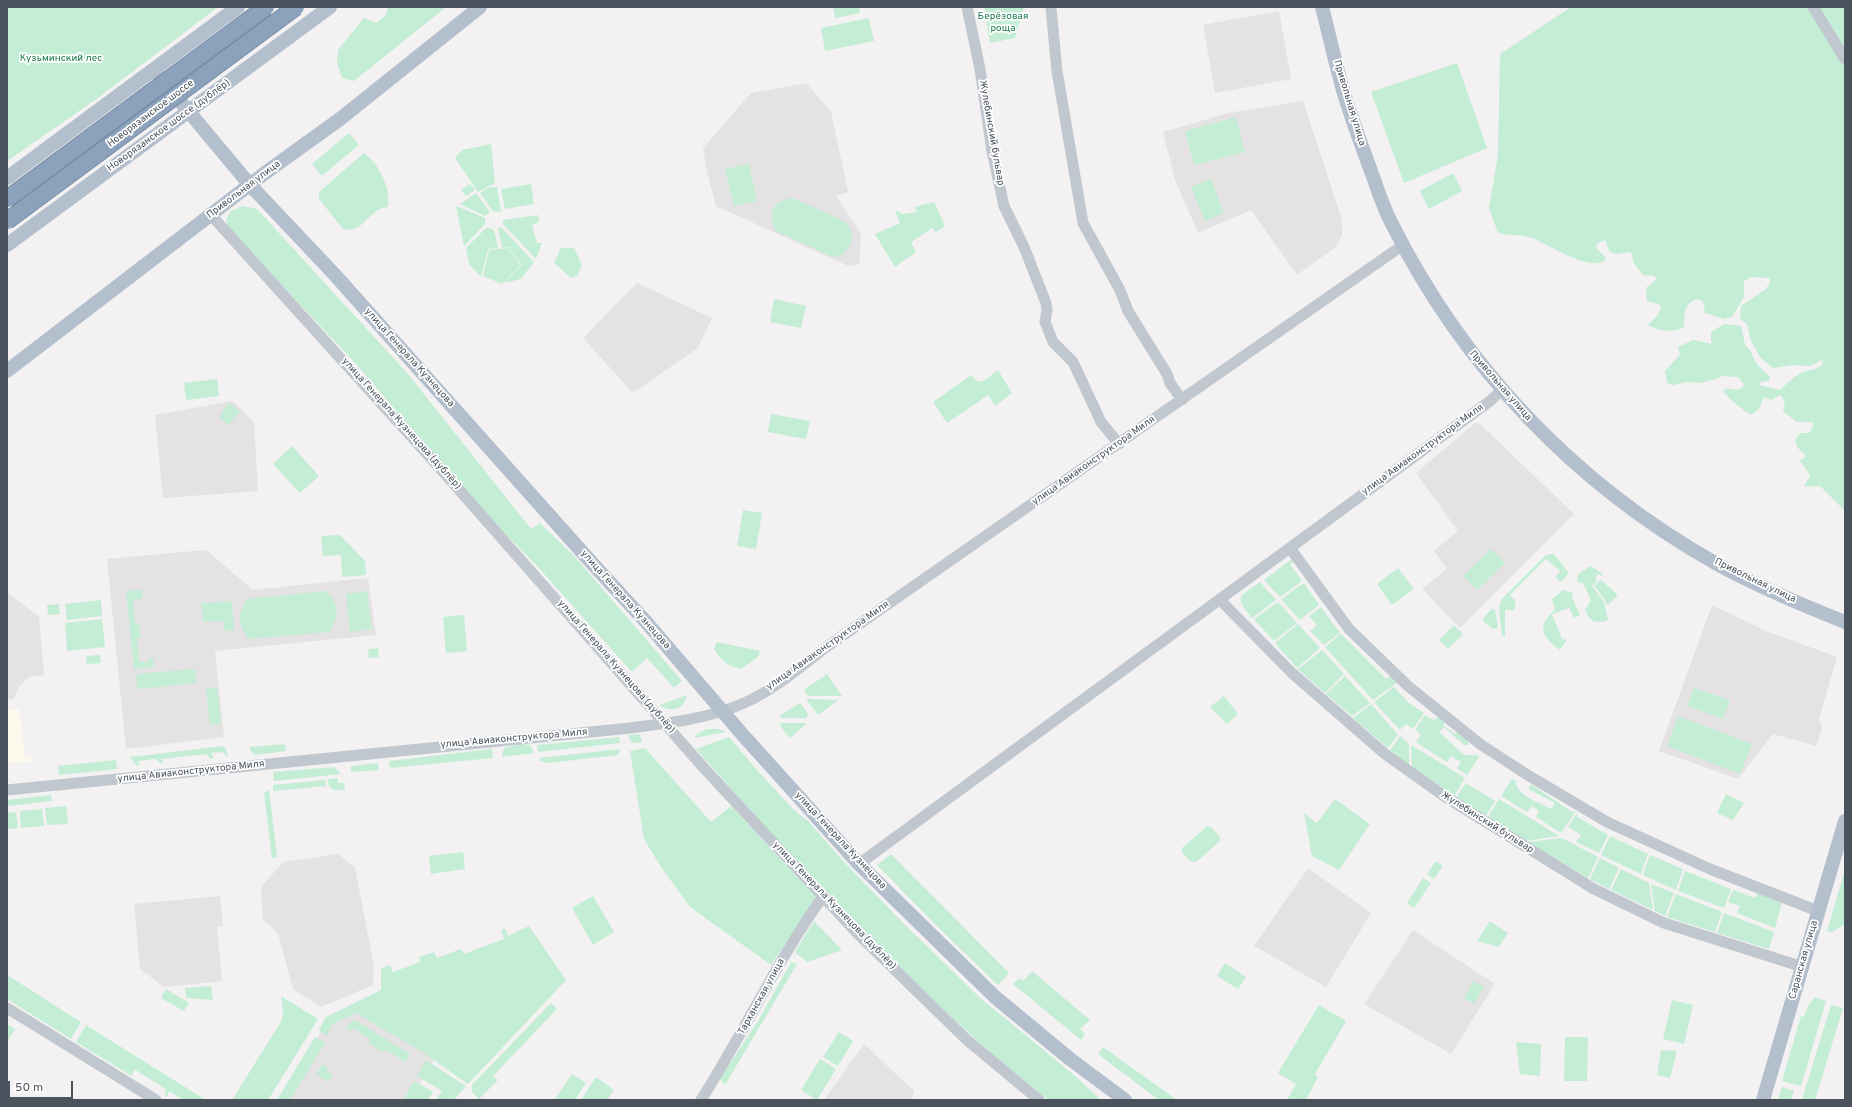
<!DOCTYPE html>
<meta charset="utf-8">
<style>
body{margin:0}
#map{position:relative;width:1852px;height:1107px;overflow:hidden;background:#f3f1f1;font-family:Overpass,sans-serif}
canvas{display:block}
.frame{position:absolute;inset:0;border:8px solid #4a535d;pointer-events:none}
.scale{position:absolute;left:8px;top:1081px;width:65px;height:18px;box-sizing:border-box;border:2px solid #4a535d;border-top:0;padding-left:5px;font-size:12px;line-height:14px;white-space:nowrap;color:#4a535d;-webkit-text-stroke:3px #fff;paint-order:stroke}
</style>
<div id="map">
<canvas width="1852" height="1107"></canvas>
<div class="frame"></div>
<div class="scale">50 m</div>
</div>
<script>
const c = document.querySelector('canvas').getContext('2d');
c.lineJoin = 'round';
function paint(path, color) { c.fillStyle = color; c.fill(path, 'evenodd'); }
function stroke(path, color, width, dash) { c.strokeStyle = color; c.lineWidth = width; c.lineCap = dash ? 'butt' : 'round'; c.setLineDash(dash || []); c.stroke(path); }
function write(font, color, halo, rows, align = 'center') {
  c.font = font + ' Overpass,sans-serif'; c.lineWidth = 3.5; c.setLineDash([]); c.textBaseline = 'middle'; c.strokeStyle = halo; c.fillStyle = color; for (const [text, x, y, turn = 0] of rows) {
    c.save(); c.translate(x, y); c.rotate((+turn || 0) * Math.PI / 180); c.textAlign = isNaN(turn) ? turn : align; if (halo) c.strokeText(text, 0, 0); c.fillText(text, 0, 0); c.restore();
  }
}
paint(new Path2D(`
 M 19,709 L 25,757 L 33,756 L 33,761 L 7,763 L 7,710 Z`), '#fbf8ec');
paint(new Path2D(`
 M 1279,11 L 1291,79 L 1215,93 L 1203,25 Z
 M 806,83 L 831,112 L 848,192 L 836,196 L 861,234 L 859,264 L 853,266 L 846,265 L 716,206 L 707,172 L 703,148 L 751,93 Z
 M 1303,101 L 1342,220 L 1342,235 L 1337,246 L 1297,275 L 1251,210 L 1198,233 L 1175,180 L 1163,132 L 1228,113 Z
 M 637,283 L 712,318 L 698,348 L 633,393 L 583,338 Z
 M 232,401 L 254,422 L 258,491 L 163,498 L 155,415 Z
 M 1475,423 L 1479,423 L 1574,514 L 1460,628 L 1422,589 L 1447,569 L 1434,551 L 1458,531 L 1416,473 Z
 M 206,550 L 253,590 L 368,578 L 376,635 L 215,651 L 224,737 L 126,749 L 107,559 Z
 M 7,592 L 39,617 L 44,675 L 29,677 L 19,687 L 13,699 L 7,700 Z
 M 1712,605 L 1766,631 L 1837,657 L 1819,719 L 1822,728 L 1816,746 L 1773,734 L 1738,779 L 1659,751 Z
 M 338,854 L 355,868 L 374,966 L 373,985 L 321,1007 L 293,989 L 278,933 L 263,920 L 261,887 L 283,862 Z
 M 1308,868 L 1371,913 L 1326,987 L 1254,946 Z
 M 220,896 L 223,926 L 217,927 L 222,981 L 164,987 L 140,969 L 134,904 Z
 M 1413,930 L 1495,984 L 1451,1054 L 1364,1004 Z
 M 383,996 L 437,1055 L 410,1100 L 279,1100 L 329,1019 Z
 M 864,1044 L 914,1091 L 912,1100 L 824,1100 Z`), '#e4e2e2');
paint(new Path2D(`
 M 7,7 L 218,7 L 95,100 L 7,161 Z
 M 388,7 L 446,7 L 354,81 L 342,78 L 337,63 L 338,50 L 364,18 L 376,23 L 386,15 Z
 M 833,7 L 859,7 L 860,13 L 835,18 Z
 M 984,7 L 1024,7 L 1015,38 L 990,43 Z
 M 1571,7 L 1845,7 L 1845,511 L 1820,486 L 1804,487 L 1810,475 L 1800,461 L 1806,456 L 1798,448 L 1795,440 L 1800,433 L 1809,433 L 1813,426 L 1813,422 L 1797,422 L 1783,411 L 1785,403 L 1781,395 L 1771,400 L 1764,397 L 1759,409 L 1751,415 L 1737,405 L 1723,392 L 1726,388 L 1738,390 L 1742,388 L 1744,384 L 1738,377 L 1723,376 L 1712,380 L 1699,383 L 1686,382 L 1674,385 L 1667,383 L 1665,371 L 1680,355 L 1678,347 L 1693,340 L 1713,344 L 1711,341 L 1711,332 L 1724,324 L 1741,326 L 1745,345 C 1751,349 1752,356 1755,361 C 1759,368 1766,371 1770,378 L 1769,381 L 1761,382 L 1759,385 L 1780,390 C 1787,383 1795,376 1803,372 C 1811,369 1817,371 1823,363 L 1822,360 L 1810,366 L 1794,365 L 1773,368 L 1760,357 L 1751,341 L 1747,324 L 1740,319 L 1741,306 L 1766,289 L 1770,282 L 1769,278 L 1751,277 L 1744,281 L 1744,297 L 1732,317 L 1724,319 L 1705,313 L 1703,301 L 1696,299 C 1682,306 1685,314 1684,327 C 1676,333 1656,331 1648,325 L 1657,316 L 1661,308 L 1659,304 L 1647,301 L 1646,288 L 1656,280 L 1655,276 L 1643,275 L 1633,262 L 1632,254 L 1629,252 L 1617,254 L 1610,252 L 1605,240 L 1598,243 L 1596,246 C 1598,252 1604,254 1606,259 C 1590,275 1545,241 1529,237 C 1519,235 1508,235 1498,233 L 1489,208 L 1498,155 L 1500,54 Z
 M 869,18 L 874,41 L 825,51 L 821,28 Z
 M 1457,63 L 1487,148 L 1404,183 L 1371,92 Z
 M 1236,117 L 1245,152 L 1194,165 L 1185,131 Z
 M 349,133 L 359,145 L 322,176 L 312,164 Z
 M 491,144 L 495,183 L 478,192 L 455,158 L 462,150 Z
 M 364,153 C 379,164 391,188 388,207 C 368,208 364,235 343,229 L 319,199 L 319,192 Z
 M 749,164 L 757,201 L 734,206 L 725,169 Z
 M 1453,173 L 1462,191 L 1429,209 L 1420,191 Z
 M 1211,179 L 1224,213 L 1205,221 L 1191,187 Z
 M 470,184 L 475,190 L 466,196 L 461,190 Z
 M 531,184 L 534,204 L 505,209 L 501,189 Z
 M 497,187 L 501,210 L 499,212 L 493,211 L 480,193 L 488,188 Z
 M 476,193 L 490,212 L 485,216 L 460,204 Z
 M 793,198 C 801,202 845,220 848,225 C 857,236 850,246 843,255 L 833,257 L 776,231 C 767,213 773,200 793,198 Z
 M 934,202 L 945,226 L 936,232 L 932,228 L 911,242 L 916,252 L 895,267 L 875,234 L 900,223 L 895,210 L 903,214 L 917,212 L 914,207 Z
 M 243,206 L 257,209 L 408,374 L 531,529 L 540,523 L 575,557 L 682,681 L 674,688 L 647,658 L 632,672 L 537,566 L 483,511 L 435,457 L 358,366 L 228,228 L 226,220 L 231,211 Z
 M 456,206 L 485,218 L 485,224 L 464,246 Z
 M 538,215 L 539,222 L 532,225 L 537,243 L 542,243 L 536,259 L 503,224 L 503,220 Z
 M 487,227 L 494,230 L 498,248 L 488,249 L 481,277 L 469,264 L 466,248 Z
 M 501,227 L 534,262 L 521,279 L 504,283 L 522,265 L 508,247 L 502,248 L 498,229 Z
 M 508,248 L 521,265 L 502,284 L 483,276 L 489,250 Z
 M 561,248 L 574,248 L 582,265 L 577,276 L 571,278 L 554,263 Z
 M 774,299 L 806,306 L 801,328 L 770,322 Z
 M 998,370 L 1012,393 L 995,406 L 988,395 L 947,423 L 933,402 L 971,375 L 978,382 L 985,380 Z
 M 217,379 L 219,396 L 186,400 L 184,383 Z
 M 229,403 L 240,411 L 229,425 L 219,417 Z
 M 771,414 L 810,421 L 806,439 L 768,432 Z
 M 292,446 L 319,476 L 300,493 L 273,464 Z
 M 743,510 L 762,513 L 756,549 L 737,546 Z
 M 340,535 L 365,561 L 366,575 L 342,577 L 341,555 L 323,556 L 321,536 Z
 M 1491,549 L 1505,563 L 1477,590 L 1463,576 Z
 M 1551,554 L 1554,554 L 1569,573 L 1561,582 L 1555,577 L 1560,571 L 1546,559 L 1510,595 L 1516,602 L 1514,610 L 1505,610 L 1505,637 L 1502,635 L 1499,607 L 1502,599 L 1546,555 Z
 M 1293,558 L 1295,561 L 1290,564 L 1302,581 L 1280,597 L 1264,580 Z
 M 1591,566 L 1603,574 L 1601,576 L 1599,574 L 1595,578 L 1597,581 L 1592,586 L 1604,602 L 1608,620 C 1595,624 1590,622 1585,610 L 1591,600 L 1583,583 L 1577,582 L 1578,574 Z
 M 1398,568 L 1414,589 L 1392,605 L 1377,584 Z
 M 1601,580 L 1618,595 L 1608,605 L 1594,585 Z
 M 1260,582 L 1276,600 L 1252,618 C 1233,595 1239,598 1260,582 Z
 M 1304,583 L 1319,605 L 1300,620 L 1281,599 Z
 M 142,590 L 143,599 L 133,600 L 135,623 L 139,623 L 141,637 L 137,638 L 139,662 L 149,662 L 149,658 L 153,658 L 154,667 L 134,669 L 126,591 Z
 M 1563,590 L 1572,592 L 1572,597 L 1580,615 L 1574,618 L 1569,608 L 1552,614 L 1562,639 L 1567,640 L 1560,650 C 1543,637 1535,627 1555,610 L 1552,599 Z
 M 326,591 C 339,604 340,616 329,632 L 249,639 C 238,627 237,611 248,599 Z
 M 367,591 L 372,629 L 350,632 L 346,594 Z
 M 101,600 L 102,616 L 67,620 L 65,604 Z
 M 232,601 L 234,630 L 225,631 L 223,621 L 203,622 L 201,603 Z
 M 1278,602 L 1297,623 L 1274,641 L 1254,619 Z
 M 59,604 L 60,614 L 48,615 L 47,605 Z
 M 1321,607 L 1340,633 L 1324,645 L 1310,631 L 1317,625 L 1309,616 Z
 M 1492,609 L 1495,610 L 1498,627 L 1493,629 L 1483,621 L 1484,617 Z
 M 464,615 L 467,651 L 446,653 L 443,617 Z
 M 102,619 L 105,647 L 67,651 L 65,623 Z
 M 1298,624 L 1320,648 L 1297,668 L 1275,643 Z
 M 1454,625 L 1463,634 L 1448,649 L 1439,640 Z
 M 1341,634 L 1386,679 L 1392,675 L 1398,682 L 1373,700 L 1325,647 Z
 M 717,642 L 760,651 L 758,657 L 741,669 C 727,666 722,661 714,649 Z
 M 378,648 L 379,657 L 369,658 L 368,649 Z
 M 1322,650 L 1344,674 L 1325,693 L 1298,669 Z
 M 100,655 L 101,663 L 87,664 L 86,656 Z
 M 192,669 L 196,671 L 196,683 L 140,689 L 137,687 L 136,676 L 138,674 Z
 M 827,674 L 842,696 L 808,696 L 804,690 Z
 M 1345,676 L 1370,703 L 1352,716 L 1326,694 Z
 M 217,687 L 221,724 L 210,725 L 206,689 Z
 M 1394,687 L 1409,703 L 1424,713 L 1413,729 L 1406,724 L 1400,730 L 1374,702 Z
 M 1694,688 L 1730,700 L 1723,719 L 1687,706 Z
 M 687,695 C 685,710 670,713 659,705 Z
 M 1224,696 L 1238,714 L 1227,724 L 1210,707 Z
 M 806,699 L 838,700 L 818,715 Z
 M 800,703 L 808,714 L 806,718 L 780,718 L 781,715 Z
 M 1371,704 L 1398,735 L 1388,748 L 1353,718 Z
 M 1425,715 L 1433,720 L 1439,717 L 1445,721 L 1443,725 L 1455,734 L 1460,731 L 1468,737 L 1468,745 L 1464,745 L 1444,727 L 1439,732 L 1464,755 L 1476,755 L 1479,757 L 1467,775 L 1457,768 L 1461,762 L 1451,756 L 1447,762 L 1416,742 L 1421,735 L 1415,730 Z
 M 1678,716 L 1752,744 L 1740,774 L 1667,746 Z
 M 780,723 L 807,723 L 790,738 L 781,727 Z
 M 706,729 L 719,729 L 726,732 L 694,738 L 696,735 Z
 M 640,734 L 642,742 L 632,743 L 628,735 Z
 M 1400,736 L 1409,744 L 1409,766 L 1390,750 Z
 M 619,737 L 620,743 L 538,752 L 537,745 Z
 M 729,737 L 756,769 L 794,810 L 809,822 L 842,860 L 904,924 L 979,997 L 1074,1075 L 1101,1100 L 1048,1100 L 986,1049 L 897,966 L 847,914 L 766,828 L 696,749 Z
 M 285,744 L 286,751 L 255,755 L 250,750 L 250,747 Z
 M 522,744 L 530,745 L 534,753 L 502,757 L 504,748 Z
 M 1411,745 L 1465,778 L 1454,796 L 1412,767 Z
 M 224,746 L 228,754 L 227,757 L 223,752 L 211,753 L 214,758 L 210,759 L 207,754 L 161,759 L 164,763 L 160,763 L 156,759 L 137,761 L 140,765 L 137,766 L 130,757 Z
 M 645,748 L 711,822 L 731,806 L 816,897 L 771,965 L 690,907 L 661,867 L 644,839 L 630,751 Z
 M 492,749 L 493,758 L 390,768 L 389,761 Z
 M 620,749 L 618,755 L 549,763 L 540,761 L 539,758 Z
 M 116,760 L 117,769 L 59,775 L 58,766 Z
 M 378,763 L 379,770 L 351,772 L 351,766 Z
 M 334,767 L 341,774 L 274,781 L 273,772 Z
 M 338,778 L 338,783 L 344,783 L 345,790 L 333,790 L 329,786 L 328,779 Z
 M 1512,779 L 1516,781 C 1515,795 1540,803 1552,809 L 1555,803 L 1530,790 L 1529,786 L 1532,785 L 1572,812 L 1576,811 L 1561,833 L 1536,817 L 1539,811 L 1532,806 L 1527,812 L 1501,796 Z
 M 325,780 L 326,786 L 273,791 L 273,785 Z
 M 1466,783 L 1495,801 L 1486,816 L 1456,798 Z
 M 269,790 L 277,857 L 272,858 L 264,793 Z
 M 1726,794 L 1744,803 L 1733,820 L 1717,813 Z
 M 51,795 L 52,801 L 7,806 L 7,800 Z
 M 1335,799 L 1370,824 L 1339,870 L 1312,856 L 1304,813 L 1317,823 Z
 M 1499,799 L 1559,836 L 1525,841 L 1488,817 Z
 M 66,806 L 68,824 L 47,825 L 45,808 Z
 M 42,809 L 44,826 L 21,828 L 20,811 Z
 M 16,812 L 18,828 L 7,829 L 7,813 Z
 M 1577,813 L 1577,817 L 1608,835 L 1599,853 L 1576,842 L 1581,835 L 1568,827 Z
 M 1207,826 L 1212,828 L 1220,837 L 1220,841 L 1196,862 L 1192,862 L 1182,853 L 1182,848 Z
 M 1610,836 L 1648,854 L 1641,874 L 1601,855 Z
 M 1562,838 L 1598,857 L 1588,878 L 1528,842 Z
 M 463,852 L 465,869 L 431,874 L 429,856 Z
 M 891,854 L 1009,973 L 998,985 L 946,935 L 877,865 Z
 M 1650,855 L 1683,869 L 1676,890 L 1643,875 Z
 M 1600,858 L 1619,868 L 1609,889 L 1590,879 Z
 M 1436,861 L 1443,866 L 1434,879 L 1427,874 Z
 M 1621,869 L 1649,883 L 1653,910 L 1611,890 Z
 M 1845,870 L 1845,924 L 1832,932 L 1827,931 Z
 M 1685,871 L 1731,889 L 1724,908 L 1678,891 Z
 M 1423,878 L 1431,883 L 1414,908 L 1407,903 Z
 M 1651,884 L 1674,893 L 1665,916 L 1655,911 Z
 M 1733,890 L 1755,898 L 1758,892 L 1780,901 L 1781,906 L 1775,928 L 1737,913 L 1740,906 L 1728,902 Z
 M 1676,894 L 1722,912 L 1715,932 L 1667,917 Z
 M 593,896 L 614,932 L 593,945 L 572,908 Z
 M 1724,913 L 1774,932 L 1769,949 L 1717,933 Z
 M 814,921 L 842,950 L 807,962 L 795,952 Z
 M 1490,921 L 1508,933 L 1499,947 L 1477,941 Z
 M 529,926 L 566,980 L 468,1084 L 424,1053 L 356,1013 L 333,1024 L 326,1036 L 319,1030 L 326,1017 L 381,990 L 381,969 L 390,965 L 393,972 L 420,962 L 419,957 L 434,952 L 437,958 L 461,949 L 464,954 L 504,939 L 501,930 L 505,929 L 508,936 Z
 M 791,962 L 797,964 L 725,1085 L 720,1079 L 758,1021 Z
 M 1225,963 L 1246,977 L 1238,989 L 1217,976 Z
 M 1032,971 L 1090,1020 L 1080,1029 L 1085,1034 L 1081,1040 L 1013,984 L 1019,978 L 1023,981 Z
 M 7,975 L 81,1022 L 71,1039 L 7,999 Z
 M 1474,981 L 1484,987 L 1474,1004 L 1464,998 Z
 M 211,986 L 213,1000 L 186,998 L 185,988 Z
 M 166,989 L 189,1003 L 184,1011 L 161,998 Z
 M 281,996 L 318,1019 L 268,1100 L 232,1100 L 282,1020 L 283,1010 Z
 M 1815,997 L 1826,1001 L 1801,1086 L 1782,1081 L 1801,1016 L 1804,1017 L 1808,1006 Z
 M 1672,1000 L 1693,1005 L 1684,1044 L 1663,1039 Z
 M 551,1003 L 557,1009 L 493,1076 L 498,1080 L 479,1099 L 472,1092 L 472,1085 Z
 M 1319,1005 L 1346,1021 L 1315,1074 L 1318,1077 L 1306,1100 L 1287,1100 L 1296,1084 L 1278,1073 Z
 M 1831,1005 L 1843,1008 L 1815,1100 L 1802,1100 Z
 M 355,1020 L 410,1054 L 405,1062 L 385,1049 L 383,1052 L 368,1043 L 370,1039 L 353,1028 L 350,1031 L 346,1029 L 352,1021 Z
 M 7,1024 L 15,1029 L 7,1042 Z
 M 86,1025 L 206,1100 L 183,1100 L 169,1091 L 167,1097 L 165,1095 L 166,1089 L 134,1069 L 132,1076 L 76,1042 Z
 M 839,1032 L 853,1041 L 838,1066 L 823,1057 Z
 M 315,1037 L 325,1043 L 290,1100 L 277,1100 Z
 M 1565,1037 L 1588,1037 L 1587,1081 L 1564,1081 Z
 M 1516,1042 L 1541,1044 L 1540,1076 L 1520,1074 Z
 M 1103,1047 L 1177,1100 L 1159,1100 L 1098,1054 Z
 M 1661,1050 L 1677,1051 L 1670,1078 L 1657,1075 Z
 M 820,1059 L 836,1069 L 817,1100 L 801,1090 Z
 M 426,1060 L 466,1086 L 454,1100 L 436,1100 L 442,1091 L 417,1076 Z
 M 323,1064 L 328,1068 L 326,1071 L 333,1075 L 328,1082 L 316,1074 Z
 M 572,1074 L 586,1083 L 575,1100 L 556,1100 L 555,1099 Z
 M 596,1077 L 614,1090 L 607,1100 L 581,1100 Z
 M 414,1081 L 433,1092 L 428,1100 L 403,1100 Z
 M 1782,1087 L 1794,1091 L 1791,1100 L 1778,1100 Z`), '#c3edd5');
stroke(new Path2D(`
 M 967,7 L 980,69 L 992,151 L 1004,206 L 1024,247 L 1046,303 L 1047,310 L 1045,322 L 1053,342 L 1073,362 L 1101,422 L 1119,444
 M 1813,7 L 1845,59
 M 1051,8 L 1057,71 L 1083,223 L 1120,290 L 1128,311 L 1167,374 L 1170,383 L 1182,400
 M 211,215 L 446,475 L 703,767 L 857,933 L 967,1040 L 1039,1100
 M 1290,548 L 1349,629 L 1408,686 L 1480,744 L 1526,774 L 1607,822 L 1710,869 L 1818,911
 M 1220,600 L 1292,673 L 1385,754 L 1444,796 L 1594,889 L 1664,923 L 1803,967
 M 7,790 L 621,729 C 662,724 706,720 744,703 C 771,692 802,666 825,648 L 1403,245
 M 859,864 L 1490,401 L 1502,390
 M 7,1008 L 156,1100
 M 701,1100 C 744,1033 777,960 824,895`), '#c0c7ce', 11);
stroke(new Path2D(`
 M 1322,7 C 1329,34 1335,62 1343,90 C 1351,118 1362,146 1372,174 C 1378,190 1383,207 1391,222 C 1463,367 1576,485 1717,564 C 1758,587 1802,605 1845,622
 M 154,70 L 250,185 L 335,275 L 591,562 L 647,623 L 742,734 L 859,864 L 995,997 L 1070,1059 L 1125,1100
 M 7,178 L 238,7
 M 7,245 L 330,7
 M 7,371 L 265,173 L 340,119 L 480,7
 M 1763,1100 L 1845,821`), '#b3bfcd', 14);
const highwayBridge = new Path2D(`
 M 7,199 L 266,7
 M 7,221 L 296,7`);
stroke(highwayBridge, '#778da7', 18, []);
stroke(highwayBridge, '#8ca1bc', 16);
write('10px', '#1e7b50', '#fff', [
 ["Берёзовая",1003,17],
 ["роща",1003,29],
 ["Кузьминский лес",61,59]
]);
write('10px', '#4a535d', '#fff', [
 ["Привольная улица",1349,103,73],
 ["Новорязанское шоссе",151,114,-37],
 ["Новорязанское шоссе (дублёр)",169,126,-36],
 ["Жулебинский бульвар",991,133,80],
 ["Привольная улица",244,190,-37],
 ["улица Генерала Кузнецова",409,358,48],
 ["Привольная улица",1500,386,49],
 ["улица Генерала Кузнецова (дублёр)",401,424,48],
 ["улица Авиаконструктора Миля",1423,450,-36],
 ["улица Авиаконструктора Миля",1094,461,-35],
 ["Привольная улица",1755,581,26],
 ["улица Генерала Кузнецова",625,600,48],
 ["улица Авиаконструктора Миля",828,646,-35],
 ["улица Генерала Кузнецова (дублёр)",616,667,49],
 ["улица Авиаконструктора Миля",514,739,-5],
 ["улица Авиаконструктора Миля",191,772,-6],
 ["Жулебинский бульвар",1487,823,32],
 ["улица Генерала Кузнецова",840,841,47],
 ["улица Генерала Кузнецова (дублёр)",834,906,46],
 ["Саранская улица",1804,960,-74],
 ["Тарханская улица",762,997,-61]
]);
</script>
